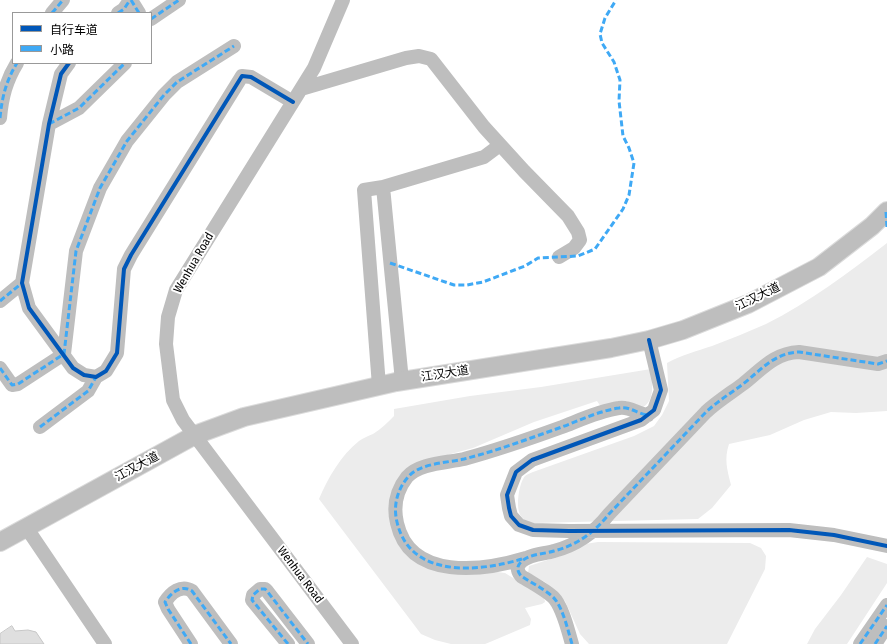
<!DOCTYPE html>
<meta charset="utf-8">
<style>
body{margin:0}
#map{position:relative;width:887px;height:644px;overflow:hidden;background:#fff;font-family:"Fira Sans Condensed","Noto Sans SC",sans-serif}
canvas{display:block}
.legend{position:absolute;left:12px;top:12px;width:140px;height:52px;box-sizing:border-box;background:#fff;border:1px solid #999;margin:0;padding:5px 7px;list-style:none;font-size:12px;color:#000}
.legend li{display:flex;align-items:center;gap:8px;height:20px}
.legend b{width:20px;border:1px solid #999}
</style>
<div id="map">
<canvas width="887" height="644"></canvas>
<ul class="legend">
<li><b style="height:5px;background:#0057b8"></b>自行车道</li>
<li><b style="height:5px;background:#3fa9f5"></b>小路</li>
</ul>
</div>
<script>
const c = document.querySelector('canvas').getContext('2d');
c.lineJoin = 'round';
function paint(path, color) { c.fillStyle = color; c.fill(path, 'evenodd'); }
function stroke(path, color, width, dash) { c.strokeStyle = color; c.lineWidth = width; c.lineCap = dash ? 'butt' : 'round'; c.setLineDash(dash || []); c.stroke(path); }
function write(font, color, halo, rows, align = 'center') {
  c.font = font + ' "Fira Sans Condensed","Noto Sans SC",sans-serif'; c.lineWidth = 4; c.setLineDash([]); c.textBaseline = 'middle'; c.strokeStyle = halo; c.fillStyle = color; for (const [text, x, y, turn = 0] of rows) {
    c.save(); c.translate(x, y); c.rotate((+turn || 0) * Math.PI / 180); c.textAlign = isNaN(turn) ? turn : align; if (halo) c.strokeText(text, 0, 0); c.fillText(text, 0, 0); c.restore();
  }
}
paint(new Path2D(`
 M 887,243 L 887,411 L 856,413 L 831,412 L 804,420 L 770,435 L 729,444 C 724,459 727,469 731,485 L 712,508 L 698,519 L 534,523 C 528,522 524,521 521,516 C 515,508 519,483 525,476 C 527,474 531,473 533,472 L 634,436 L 654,426 L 662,415 L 669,401 L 667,363 C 681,355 697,351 712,346 C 730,339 748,332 766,324 C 810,302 848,273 887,243 Z
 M 651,369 C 652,382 656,402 641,408 L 626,401 L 601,407 L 597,401 L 534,422 L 473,448 L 414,464 L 391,525 L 400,547 L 414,561 L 505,573 L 544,597 L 545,602 L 542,604 L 525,608 L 531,619 L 530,625 L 490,642 L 485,644 L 451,644 L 435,640 L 421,634 L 319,499 C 328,478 341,455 359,441 C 363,438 368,436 373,434 C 381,429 388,422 394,416 L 394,409 L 470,396 L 541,387 Z
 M 598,542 L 750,543 L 761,548 L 766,556 L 765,569 L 727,644 L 589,644 L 580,634 L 565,601 L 545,582 L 528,573 L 529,566 L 563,555 L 585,544 Z
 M 867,557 L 887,564 L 887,583 L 851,638 L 847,644 L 807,644 L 815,629 L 841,595 Z`), '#ececec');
const building = new Path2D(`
 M 12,626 L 15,631 L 28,630 L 36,632 L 44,644 L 0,644 L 0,634 Z`);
paint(building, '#dfdfdf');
stroke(building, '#c7c7c7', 1);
const major = new Path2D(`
 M 0,542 L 195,435 L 244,417 L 396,382 L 611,348 L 649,340 L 683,330 L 748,304 L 819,267 L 872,226 L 887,211`);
stroke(major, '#dbdbdb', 20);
stroke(new Path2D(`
 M 131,0 L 139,13
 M 343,0 L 314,68 L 176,290 L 168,317 L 166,344 L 173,400 L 183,420 L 352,644
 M 52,13 L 63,0
 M 118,13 L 124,9 L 130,0
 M 151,19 L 179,0
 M 69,63 L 61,74 L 49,124 L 22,283 L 29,308 L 73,368 L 84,375 L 96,377 L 106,371 L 117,353 L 124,269 L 131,255 L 242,76 L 251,77 L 293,102
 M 301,89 L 406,58 L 419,56 L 431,59 L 484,127 L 524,171 L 568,216 L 578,232 L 580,240 L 574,248 L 559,257
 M 0,118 C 2,97 6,81 17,63
 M 49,124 L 79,108 L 125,63
 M 383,187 L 402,381
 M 0,301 L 22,283
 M 649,340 L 661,390 L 654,410 L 641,420 L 532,460 L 516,472 L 507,495 L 509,508 L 511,516 L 519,525 L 533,530 L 569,531 L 789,530 L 834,535 L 887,546
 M 0,368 L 12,385 L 18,384 L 64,354 L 76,251 L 100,188 L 127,141 L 164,95 L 177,82 L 234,46
 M 379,386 L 364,190 L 383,187 L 484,157 L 500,145
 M 40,427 L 88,391 L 96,377
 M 26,527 L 105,644
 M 526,558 C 483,571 410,581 397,523 C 393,506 396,491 407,477 C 419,463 446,463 464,459 C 497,450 529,439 562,427 C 580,420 599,411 619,408 C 630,406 637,414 648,415
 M 191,644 L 168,609 L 165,602 C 171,593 181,584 192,591 L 231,644
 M 288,644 L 252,600 L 253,595 L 260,589 L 265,589 L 267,591 L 308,644
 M 572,644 C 568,631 563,607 553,597 C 544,589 532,583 521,576 C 517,571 516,566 522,561 C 530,554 544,554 554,551 C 577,545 595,532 609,514 L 706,412 C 718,401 731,393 743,384 C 761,370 774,353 799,352 L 878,364 L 887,361
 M 860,644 L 887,605
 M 875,644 L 887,626`), '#bebebe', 14);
stroke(major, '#bebebe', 18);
stroke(new Path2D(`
 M 131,0 L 139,13
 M 52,13 L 63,0
 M 118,13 L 124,9 L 130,0
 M 151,19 L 179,0
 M 0,118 C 2,97 6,81 17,63
 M 49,124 L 79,108 L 125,63
 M 886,212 L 887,227
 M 390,263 L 454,285 L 467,285 L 483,282 L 525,266 L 538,258 L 578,256 L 595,249 L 623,209 L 629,195 L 634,163 L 629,148 L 623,136 L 619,101 L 620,80 L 614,62 L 602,43 L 600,34 L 605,18 L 616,0
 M 0,301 L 22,283
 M 0,368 L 12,385 L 18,384 L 64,354 L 76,251 L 100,188 L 127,141 L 164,95 L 177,82 L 234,46
 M 40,427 L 88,391 L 96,377
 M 522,559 C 479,572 410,579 397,522 C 393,506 397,490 408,477 C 420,463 446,463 464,459 C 496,451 528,439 559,428 C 579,421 598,411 619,408 C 630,406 637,414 648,415
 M 191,644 L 168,609 L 165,602 C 171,593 181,584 192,591 L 231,644
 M 288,644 L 252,600 L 253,595 L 260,589 L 265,589 L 267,591 L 308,644
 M 572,644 C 568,631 563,607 553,597 C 544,589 532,583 521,576 C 517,571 516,566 522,561 C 530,554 544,554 554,551 C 577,545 595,532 609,514 L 706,412 C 718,401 731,393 743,384 C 761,370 774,353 799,352 L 878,364 L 887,361
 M 860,644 L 887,605
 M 875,644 L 887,626`), '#3fa9f5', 3, [6, 3]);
stroke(new Path2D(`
 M 69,63 L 61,74 L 49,124 L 22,283 L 29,308 L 73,368 L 84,375 L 96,377 L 106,371 L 117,353 L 124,269 L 131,255 L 242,76 L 251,77 L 293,102
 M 649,340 L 661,390 L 654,410 L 641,420 L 532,460 L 516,472 L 507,495 L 509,508 L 511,516 L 519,525 L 533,530 L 569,531 L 789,530 L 834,535 L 887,546`), '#0057b8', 4);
write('12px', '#000', '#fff', [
 ["Wenhua Road",194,263,-60],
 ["江汉大道",758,297,-26],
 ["江汉大道",445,374,-9],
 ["江汉大道",137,467,-28],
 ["Wenhua Road",300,575,53]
]);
</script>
